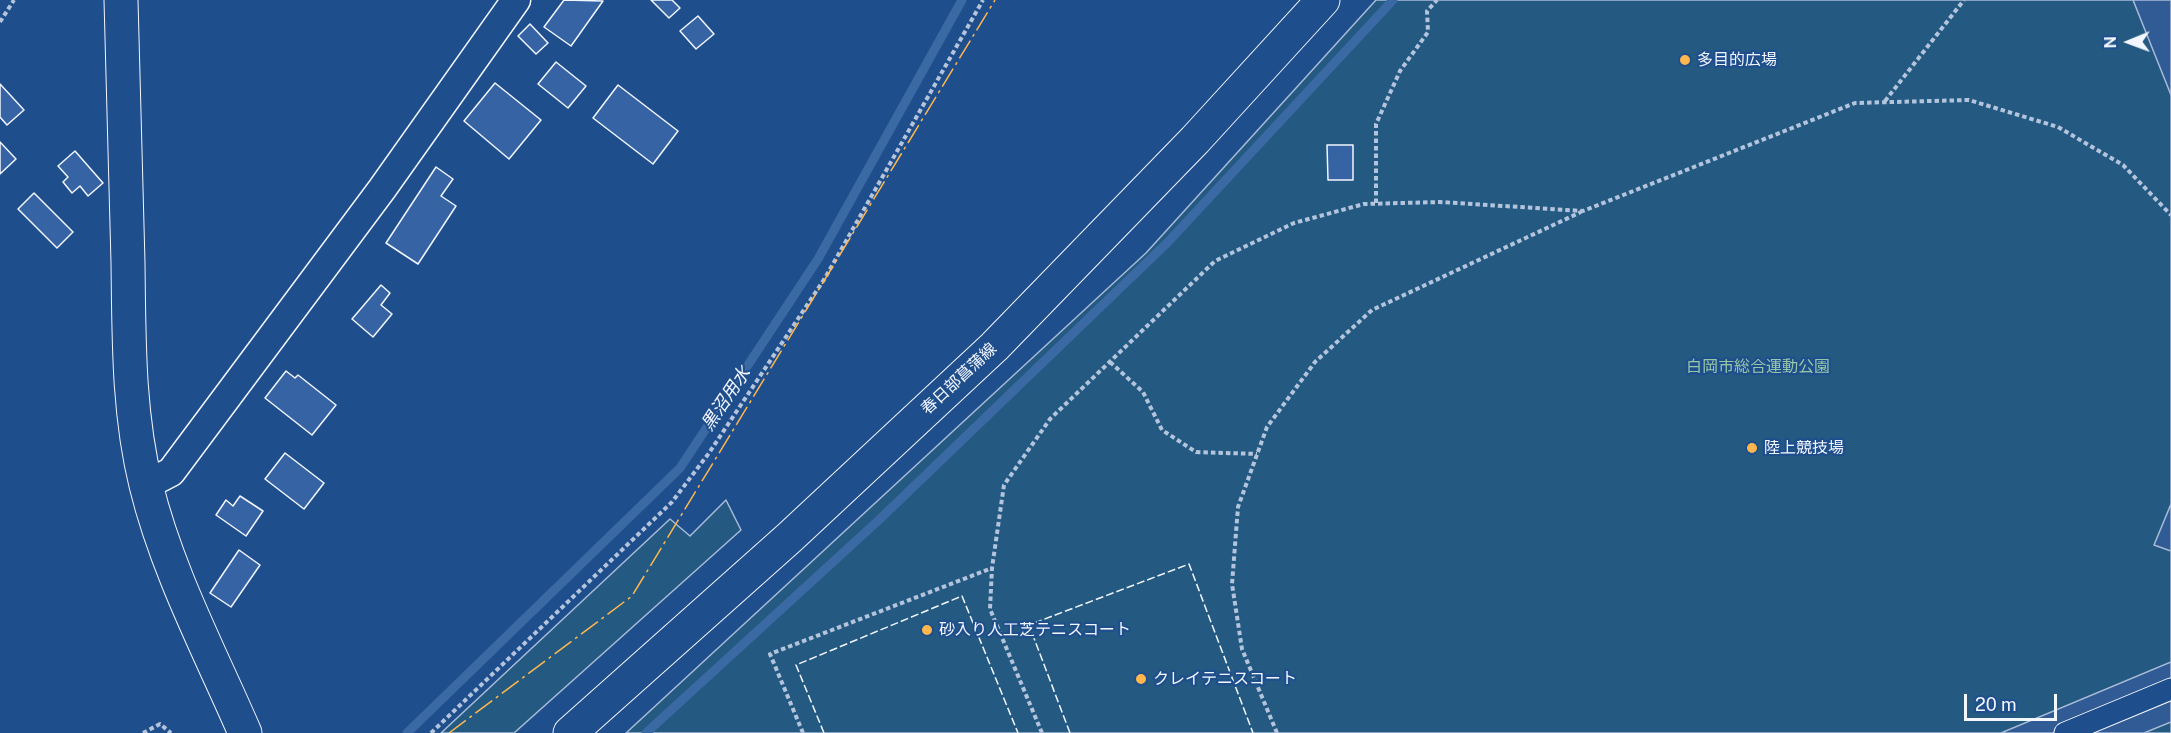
<!DOCTYPE html>
<meta charset="utf-8">
<style>
body{margin:0}
#map{position:relative;width:2171px;height:733px;overflow:hidden;background:#1f4e8c;font-family:"Public Sans",sans-serif}
canvas{display:block}
.north{position:absolute;left:2099px;top:12px;width:60px;height:60px;-webkit-text-stroke:4px #1f4e8c;paint-order:stroke;rotate:269deg;font-size:16px;font-weight:700;line-height:24px;text-align:center;color:#f2f6ff}
.north::after{content:'';display:block;margin:auto;width:21px;height:27px;background:#f2f6ff;clip-path:polygon(50% 0,100% 100%,50% 72%,0 100%)}
.scale{position:absolute;left:1964px;top:694px;width:93px;height:27px;box-sizing:border-box;border:3px solid #f2f6ff;border-top:0;padding-left:8px;font-size:18px;line-height:21px;white-space:nowrap;color:#f2f6ff;-webkit-text-stroke:4px #1f4e8c;paint-order:stroke}
</style>
<div id="map">
<canvas width="2171" height="733"></canvas>
<div class="north">N</div>
<div class="scale">20 m</div>
</div>
<script>
const c = document.querySelector('canvas').getContext('2d');
c.lineJoin = 'round';
function paint(path, color) { c.fillStyle = color; c.fill(path, 'evenodd'); }
function stroke(path, color, width, dash) { c.strokeStyle = color; c.lineWidth = width; c.lineCap = dash ? 'butt' : 'round'; c.setLineDash(dash || []); c.stroke(path); }
function write(font, color, halo, rows, align = 'center') {
  c.font = font + ' "Public Sans","Noto Sans JP",sans-serif'; c.lineWidth = 4.5; c.setLineDash([]); c.textBaseline = 'middle'; c.strokeStyle = halo; c.fillStyle = color; for (const [text, x, y, turn = 0] of rows) {
    c.save(); c.translate(x, y); c.rotate((+turn || 0) * Math.PI / 180); c.textAlign = isNaN(turn) ? turn : align; if (halo) c.strokeText(text, 0, 0); c.fillText(text, 0, 0); c.restore();
  }
}
const green = new Path2D(`
 M 1376,0 L 2171,0 L 2171,733 L 626,733 L 1146,253 Z
 M 726,500 L 741,530 L 514,733 L 441,733 L 670,519 L 690,536 Z`);
paint(green, '#245a82');
stroke(green, '#a8bbd7', 1.5);
const parking = new Path2D(`
 M 2133,0 L 2171,0 L 2171,95 Z
 M 2171,504 L 2171,551 L 2154,545 Z
 M 2171,662 L 2171,722 L 2144,733 L 2001,733 Z`);
paint(parking, '#305b95');
stroke(parking, '#a8bbd7', 1.5);
stroke(new Path2D(`
 M 407,733 L 680,468 L 818,259 L 962,0
 M 646,733 L 881,518 L 1168,242 L 1393,0`), '#3b69a3', 9);
const building = new Path2D(`
 M 564,0 L 603,1 L 571,46 L 544,27 Z
 M 651,0 L 672,0 L 680,8 L 669,18 Z
 M 698,16 L 714,34 L 696,49 L 680,31 Z
 M 530,24 L 548,43 L 536,54 L 518,36 Z
 M 556,62 L 586,86 L 568,108 L 538,84 Z
 M 495,83 L 541,120 L 509,159 L 464,121 Z
 M 0,84 L 24,110 L 7,125 L 0,117 Z
 M 618,85 L 678,131 L 653,164 L 593,118 Z
 M 0,142 L 16,159 L 0,174 Z
 M 1327,145 L 1353,145 L 1353,180 L 1328,180 Z
 M 75,151 L 103,183 L 88,196 L 80,186 L 72,193 L 63,182 L 68,177 L 58,166 Z
 M 436,167 L 453,179 L 441,196 L 456,206 L 418,264 L 386,243 Z
 M 34,193 L 73,232 L 57,248 L 18,209 Z
 M 381,285 L 390,293 L 381,305 L 392,314 L 373,337 L 352,319 Z
 M 286,371 L 295,378 L 298,375 L 336,405 L 312,435 L 265,398 Z
 M 285,453 L 324,483 L 304,509 L 265,479 Z
 M 240,496 L 263,511 L 246,536 L 216,515 L 226,500 L 233,506 Z
 M 239,550 L 260,565 L 231,607 L 210,593 Z`);
paint(building, '#3563a3');
stroke(building, '#f2f6ff', 1.5);
const pedestrian = new Path2D(`
 M 2065,733 L 2171,689`);
const minor = new Path2D(`
 M 146,485 L 171,472 L 382,189 L 516,0`);
const tertiary = new Path2D(`
 M 121,0 C 124,88 126,176 128,263 C 129,337 128,412 146,485 C 167,571 210,652 245,733`);
const primary = new Path2D(`
 M 570,733 L 789,538 L 994,347 L 1195,140 L 1323,0`);
stroke(pedestrian, '#f2f6ff', 23);
stroke(minor, '#f2f6ff', 31);
stroke(tertiary, '#f2f6ff', 35);
stroke(primary, '#f2f6ff', 35);
stroke(new Path2D(`
 M 0,22 L 14,0
 M 1885,101 L 1964,0
 M 1376,203 L 1376,124 L 1400,71 L 1428,32 L 1427,11 L 1437,0
 M 1110,362 L 1143,392 L 1162,430 L 1196,452 L 1257,454
 M 143,733 L 160,724 L 171,733
 M 431,733 L 672,502 L 709,453 L 825,278 L 983,0
 M 803,733 L 770,654 L 992,568
 M 1042,733 L 990,609 L 992,568 L 1004,485 L 1050,419 L 1215,261 L 1294,223 L 1364,204 L 1440,202 L 1583,211 L 1855,103 L 1969,100 L 2058,127 L 2123,165 L 2171,215
 M 1277,733 L 1242,649 L 1232,584 L 1238,507 L 1267,427 L 1315,362 L 1372,310 L 1581,212`), '#b3c4dc', 4, [4.5, 3]);
stroke(pedestrian, '#1f4e8c', 21);
stroke(minor, '#1f4e8c', 28);
stroke(tertiary, '#1f4e8c', 33);
stroke(primary, '#1f4e8c', 33);
stroke(new Path2D(`
 M 824,733 L 796,665 L 962,596 L 1018,733
 M 1070,733 L 1029,625 L 1189,564 L 1253,733`), '#f2f6ff', 1.5, [8, 3]);
stroke(new Path2D(`
 M 449,733 L 632,596 L 995,0`), '#ffb74d', 1.5, [21, 4.5, 3, 4.5]);
for (const [x, y, r, color] of [
 [1685,60,6,"#ffb74d"],
 [1752,448,6,"#ffb74d"],
 [927,630,6,"#ffb74d"],
 [1141,679,6,"#ffb74d"]
]) { const dot = new Path2D(); dot.arc(x, y, r, 0, 2 * Math.PI); c.fillStyle = color; c.fill(dot); stroke(dot, '#1f4e8c', 2); }
write('16px', '#f2f6ff', '#1f4e8c', [
 ["多目的広場",1697,60],
 ["陸上競技場",1764,448],
 ["砂入り人工芝テニスコート",939,630],
 ["クレイテニスコート",1153,679]
], 'left');
write('16px', '#97c8a6', '#1f4e8c', [
 ["白岡市総合運動公園",1758,367]
]);
write('16px', '#f2f6ff', '#1f4e8c', [
 ["春日部菖蒲線",959,379,-43]
]);
write('italic 18px', '#f2f6ff', '#1f4e8c', [
 ["黒沼用水",726,399,-56]
]);
</script>
